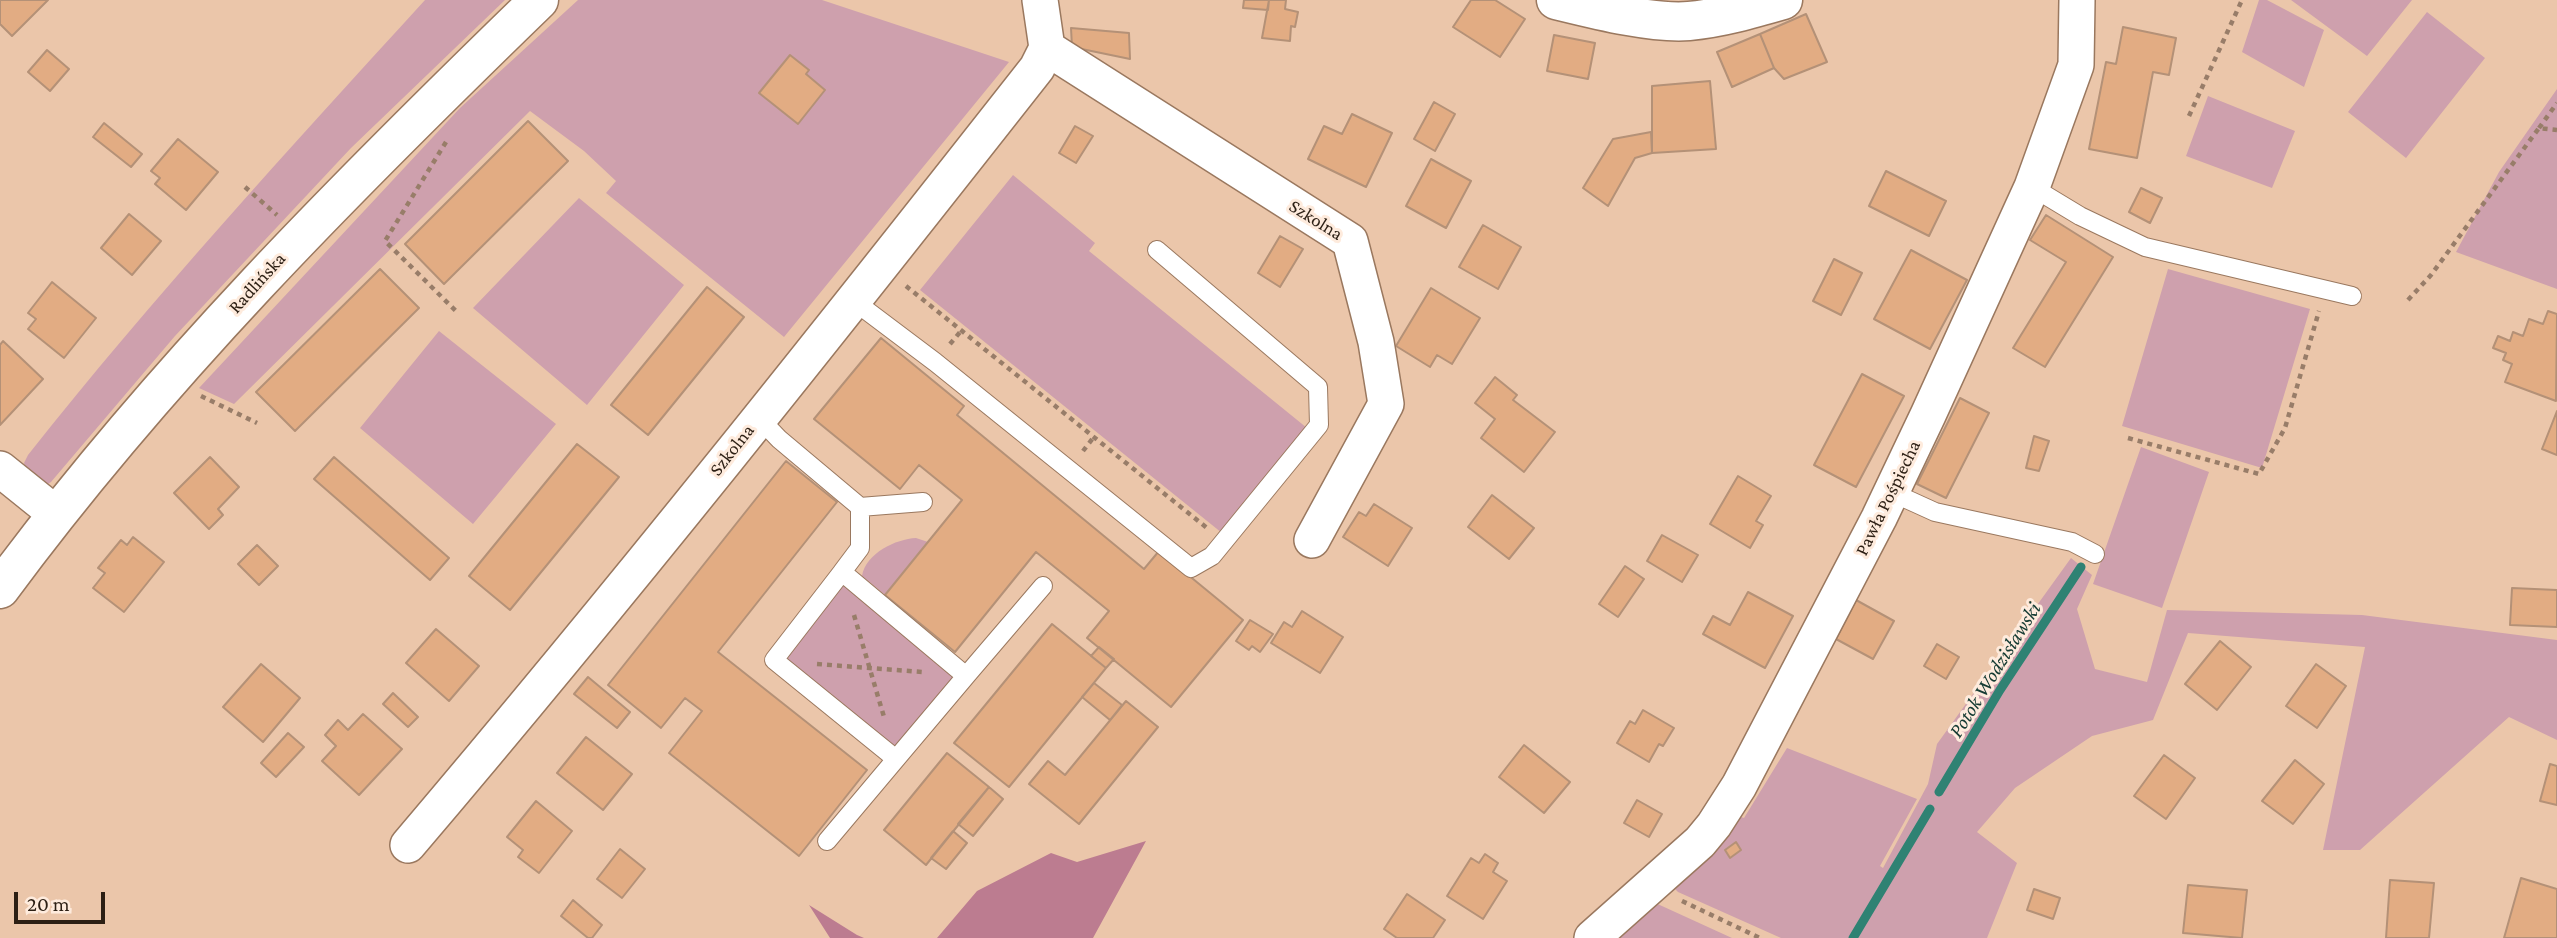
<!DOCTYPE html>
<meta charset="utf-8">
<style>
body{margin:0}
#map{position:relative;width:2557px;height:938px;overflow:hidden;background:#ebc6aa;font-family:"Crimson Pro",serif}
canvas{display:block}
.scale{position:absolute;left:14px;top:892px;width:91px;height:32px;box-sizing:border-box;border:4px solid #2c1f14;border-top:0;padding-left:9px;font-size:21px;line-height:24px;white-space:nowrap;color:#2c1f14;-webkit-text-stroke:5px #feebdd;paint-order:stroke}
</style>
<div id="map">
<canvas width="2557" height="938"></canvas>
<div class="scale">20 m</div>
</div>
<script>
const c = document.querySelector('canvas').getContext('2d');
c.lineJoin = 'round';
function paint(path, color) { c.fillStyle = color; c.fill(path, 'evenodd'); }
function stroke(path, color, width, dash) { c.strokeStyle = color; c.lineWidth = width; c.lineCap = dash ? 'butt' : 'round'; c.setLineDash(dash || []); c.stroke(path); }
function write(font, color, halo, rows, align = 'center') {
  c.font = font + ' "Crimson Pro",serif'; c.lineWidth = 6; c.setLineDash([]); c.textBaseline = 'middle'; c.strokeStyle = halo; c.fillStyle = color; for (const [text, x, y, turn = 0] of rows) {
    c.save(); c.translate(x, y); c.rotate((+turn || 0) * Math.PI / 180); c.textAlign = isNaN(turn) ? turn : align; if (halo) c.strokeText(text, 0, 0); c.fillText(text, 0, 0); c.restore();
  }
}
paint(new Path2D(`
 M 425,0 L 505,0 L 351,148 L 175,336 L 51,482 L 45,486 L 27,471 L 24,463 L 28,455 C 153,297 289,149 425,0 Z
 M 578,0 L 822,0 L 1009,62 L 784,337 L 606,193 L 616,181 L 584,151 L 530,111 L 234,404 L 199,388 L 460,108 Z
 M 2259,0 L 2267,0 L 2324,30 L 2304,87 L 2242,52 Z
 M 2291,0 L 2412,0 L 2367,56 Z
 M 2427,12 L 2485,58 L 2406,158 L 2348,112 Z
 M 2557,89 L 2557,289 L 2456,252 L 2499,172 Z
 M 2208,96 L 2295,131 L 2272,188 L 2186,156 Z
 M 1013,175 L 1095,243 L 1089,251 L 1307,428 L 1222,533 L 920,290 Z
 M 579,198 L 684,285 L 587,405 L 473,308 Z
 M 2168,269 L 2310,309 L 2262,468 L 2122,426 Z
 M 439,331 L 556,424 L 473,524 L 360,428 Z
 M 2141,447 L 2209,472 L 2162,608 L 2093,584 Z
 M 916,538 L 928,542 L 885,595 L 862,576 C 866,553 896,539 916,538 Z
 M 2071,558 L 2092,575 L 2077,609 L 2095,669 L 2147,682 L 2167,610 L 2362,615 L 2557,640 L 2557,740 L 2509,717 L 2360,850 L 2323,850 L 2365,647 L 2188,633 L 2153,720 L 2092,736 L 2015,788 L 1977,832 L 2017,863 L 1987,938 L 1781,938 L 1678,892 L 1674,888 L 1732,814 L 1744,818 L 1787,748 L 1917,799 L 1880,866 L 1883,868 L 1928,784 L 1937,744 Z
 M 842,572 L 966,676 L 896,759 L 774,660 Z
 M 1651,901 L 1732,938 L 1606,938 Z`), '#cea0ad');
paint(new Path2D(`
 M 1146,841 L 1093,938 L 937,938 L 977,891 L 1051,853 L 1077,862 Z
 M 809,905 L 857,935 L 864,938 L 830,938 Z`), '#bc7c90');
stroke(new Path2D(`
 M 1939,792 L 2000,690 L 2081,567
 M 1853,938 L 1930,809`), '#2f8273', 9);
const building = new Path2D(`
 M 0,0 L 48,0 L 12,36 L 0,24 Z
 M 1244,0 L 1269,0 L 1268,10 L 1243,8 Z
 M 1269,0 L 1286,0 L 1285,9 L 1298,12 L 1295,27 L 1291,26 L 1290,41 L 1262,38 Z
 M 1471,0 L 1495,0 L 1525,19 L 1500,57 L 1453,27 Z
 M 1806,14 L 1827,62 L 1784,79 L 1774,68 L 1760,34 Z
 M 2123,27 L 2176,38 L 2169,75 L 2153,72 L 2137,158 L 2089,149 L 2106,62 L 2116,64 Z
 M 1071,28 L 1129,33 L 1130,59 L 1072,47 Z
 M 1760,34 L 1774,68 L 1732,87 L 1717,52 Z
 M 1554,35 L 1595,43 L 1588,79 L 1547,71 Z
 M 47,50 L 69,69 L 50,91 L 28,72 Z
 M 790,55 L 809,70 L 806,74 L 825,90 L 798,124 L 759,93 Z
 M 1710,81 L 1716,149 L 1652,153 L 1652,86 Z
 M 1434,102 L 1455,114 L 1435,151 L 1414,139 Z
 M 1352,114 L 1392,133 L 1366,187 L 1308,159 L 1324,126 L 1342,134 Z
 M 528,121 L 568,161 L 444,284 L 405,244 Z
 M 104,123 L 142,154 L 131,167 L 93,137 Z
 M 1075,126 L 1093,136 L 1076,163 L 1059,153 Z
 M 1651,132 L 1652,153 L 1635,158 L 1608,206 L 1583,188 L 1613,139 Z
 M 178,139 L 218,172 L 186,210 L 155,184 L 160,178 L 151,171 Z
 M 1431,159 L 1471,181 L 1446,228 L 1406,206 Z
 M 1886,171 L 1946,201 L 1929,236 L 1869,206 Z
 M 2141,188 L 2162,198 L 2150,223 L 2129,212 Z
 M 129,214 L 161,241 L 132,275 L 101,248 Z
 M 2046,215 L 2113,257 L 2045,367 L 2013,348 L 2066,262 L 2030,240 Z
 M 1483,225 L 1521,247 L 1498,289 L 1459,267 Z
 M 1280,236 L 1303,249 L 1280,287 L 1258,273 Z
 M 1911,250 L 1967,280 L 1930,349 L 1874,319 Z
 M 1834,259 L 1862,273 L 1841,315 L 1813,301 Z
 M 380,269 L 419,308 L 295,431 L 256,392 Z
 M 52,282 L 96,318 L 64,358 L 28,329 L 36,319 L 28,313 Z
 M 707,287 L 744,317 L 648,435 L 611,405 Z
 M 1431,288 L 1480,318 L 1452,364 L 1437,355 L 1430,367 L 1396,346 Z
 M 2548,311 L 2557,314 L 2556,401 L 2505,382 L 2512,364 L 2503,360 L 2506,353 L 2493,348 L 2498,336 L 2510,341 L 2513,332 L 2523,336 L 2529,319 L 2543,324 Z
 M 881,338 L 964,406 L 957,415 L 1144,569 L 1159,551 L 1243,620 L 1171,707 L 1087,638 L 1109,611 L 1036,552 L 955,652 L 885,595 L 962,500 L 919,465 L 900,489 L 814,419 Z
 M 3,341 L 43,379 L 0,425 L 0,345 Z
 M 1862,374 L 1904,396 L 1856,487 L 1814,465 Z
 M 1495,377 L 1517,395 L 1513,400 L 1555,432 L 1524,472 L 1481,438 L 1495,419 L 1475,403 Z
 M 1960,398 L 1989,413 L 1946,498 L 1917,484 Z
 M 2557,411 L 2557,455 L 2542,449 Z
 M 2034,436 L 2049,441 L 2039,471 L 2026,468 Z
 M 577,444 L 619,477 L 510,610 L 469,576 Z
 M 210,457 L 239,487 L 218,509 L 223,515 L 209,529 L 174,493 Z
 M 334,457 L 449,558 L 430,580 L 314,479 Z
 M 786,461 L 837,502 L 718,652 L 867,770 L 799,856 L 669,753 L 702,711 L 685,698 L 661,728 L 608,685 Z
 M 1738,476 L 1771,496 L 1756,521 L 1763,525 L 1750,548 L 1710,524 Z
 M 1492,495 L 1534,528 L 1509,559 L 1468,527 Z
 M 1374,504 L 1412,528 L 1388,566 L 1343,537 L 1359,512 L 1366,516 Z
 M 1662,535 L 1698,555 L 1682,582 L 1647,561 Z
 M 133,537 L 164,562 L 124,612 L 93,588 L 105,573 L 98,568 L 121,540 L 127,545 Z
 M 257,545 L 278,566 L 259,585 L 238,564 Z
 M 1625,566 L 1644,579 L 1618,617 L 1599,604 Z
 M 2512,588 L 2557,590 L 2557,627 L 2510,625 Z
 M 1748,592 L 1793,616 L 1765,668 L 1703,634 L 1713,616 L 1730,625 Z
 M 1856,600 L 1894,621 L 1873,659 L 1836,639 Z
 M 1302,611 L 1343,637 L 1320,673 L 1271,643 L 1284,622 L 1292,627 Z
 M 1250,620 L 1273,634 L 1260,652 L 1252,646 L 1249,650 L 1236,641 Z
 M 1052,624 L 1106,668 L 1009,787 L 954,743 Z
 M 436,629 L 479,666 L 449,701 L 406,663 Z
 M 2220,641 L 2251,667 L 2217,710 L 2185,684 Z
 M 1937,644 L 1959,657 L 1946,679 L 1924,666 Z
 M 1099,647 L 1114,659 L 1106,668 L 1091,656 Z
 M 261,664 L 300,698 L 263,742 L 223,707 Z
 M 2316,664 L 2346,686 L 2317,728 L 2286,706 Z
 M 588,677 L 630,712 L 617,728 L 574,694 Z
 M 1094,683 L 1122,705 L 1110,720 L 1082,697 Z
 M 393,693 L 418,717 L 408,727 L 383,704 Z
 M 1126,701 L 1158,727 L 1079,824 L 1029,784 L 1048,761 L 1065,775 Z
 M 1643,710 L 1674,728 L 1663,746 L 1659,744 L 1649,762 L 1617,743 L 1630,721 L 1635,724 Z
 M 363,714 L 402,749 L 359,795 L 322,761 L 336,746 L 325,735 L 338,720 L 348,730 Z
 M 288,733 L 304,747 L 276,777 L 261,763 Z
 M 586,737 L 632,774 L 603,810 L 557,773 Z
 M 1524,745 L 1570,782 L 1544,813 L 1499,777 Z
 M 947,753 L 989,787 L 926,865 L 884,830 Z
 M 2164,755 L 2195,778 L 2166,819 L 2134,796 Z
 M 2295,760 L 2324,784 L 2293,824 L 2262,801 Z
 M 2550,764 L 2557,766 L 2557,805 L 2540,801 Z
 M 989,787 L 1003,799 L 973,836 L 958,824 Z
 M 1637,800 L 1662,814 L 1649,837 L 1624,823 Z
 M 536,801 L 572,831 L 539,873 L 518,857 L 523,850 L 507,837 Z
 M 953,831 L 967,843 L 946,869 L 931,858 Z
 M 1736,842 L 1741,850 L 1730,858 L 1725,850 Z
 M 620,849 L 645,869 L 622,898 L 597,879 Z
 M 1485,854 L 1498,863 L 1493,872 L 1507,881 L 1483,919 L 1447,896 L 1471,858 L 1479,863 Z
 M 2521,878 L 2557,889 L 2557,938 L 2504,938 Z
 M 2390,880 L 2434,883 L 2429,938 L 2386,938 Z
 M 2188,885 L 2247,890 L 2242,938 L 2183,933 Z
 M 2034,889 L 2060,898 L 2053,919 L 2027,910 Z
 M 1407,894 L 1445,920 L 1433,938 L 1397,938 L 1384,929 Z
 M 573,900 L 602,925 L 592,938 L 588,938 L 561,916 Z`);
paint(building, '#e2ac83');
stroke(building, '#b49177', 2);
const service = new Path2D(`
 M 2032,187 L 2080,216 L 2145,247 L 2352,296
 M 854,301 L 935,362 L 1191,568 L 1212,556 L 1319,425 L 1318,387 L 1157,250
 M 758,417 L 779,439 L 860,507 L 923,502
 M 1891,492 L 1935,512 L 2072,542 L 2095,554
 M 860,507 L 860,548 L 842,572 L 966,676 L 1043,586
 M 842,572 L 774,660 L 896,759 L 966,676
 M 827,841 L 896,759`);
const minor = new Path2D(`
 M 1047,48 L 1350,241 L 1376,342 L 1386,404 L 1312,540
 M 0,469 L 56,514
 M 408,845 C 624,591 831,330 1037,68 L 1047,48 L 1040,0
 M 1592,938 L 1700,842 L 1714,825 L 1739,786 L 1879,518 L 1928,415 L 2032,187 L 2076,65 L 2077,0`);
const tertiary = new Path2D(`
 M 1556,0 C 1593,9 1651,24 1689,21 C 1721,18 1752,9 1783,0
 M 0,589 C 158,375 348,185 539,0`);
stroke(service, '#9a785f', 20);
stroke(minor, '#9a785f', 38);
stroke(tertiary, '#9a785f', 41);
stroke(new Path2D(`
 M 2189,116 L 2242,0
 M 2539,128 L 2557,103
 M 446,142 L 385,241 L 456,311
 M 245,187 L 277,215
 M 906,286 L 1207,528
 M 2408,300 L 2431,275 L 2539,128 L 2557,130
 M 950,344 L 961,331
 M 201,396 L 257,423
 M 2128,438 L 2259,474 L 2285,428 L 2319,311
 M 1083,451 L 1093,438
 M 854,615 L 884,717
 M 817,664 L 923,672
 M 1682,901 L 1760,938`), '#987d69', 4.5, [5, 5]);
stroke(service, '#fff', 18);
stroke(minor, '#fff', 35);
stroke(tertiary, '#fff', 38);
write('19px', '#2c1f14', '#feebdd', [
 ["Szkolna",1316,220,32],
 ["Radlińska",257,283,-48],
 ["Szkolna",732,450,-52],
 ["Pawła Pośpiecha",1888,498,-64]
]);
write('italic 21px', '#153b33', '#feebdd', [
 ["Potok Wodzisławski",1995,670,-58]
]);
</script>
